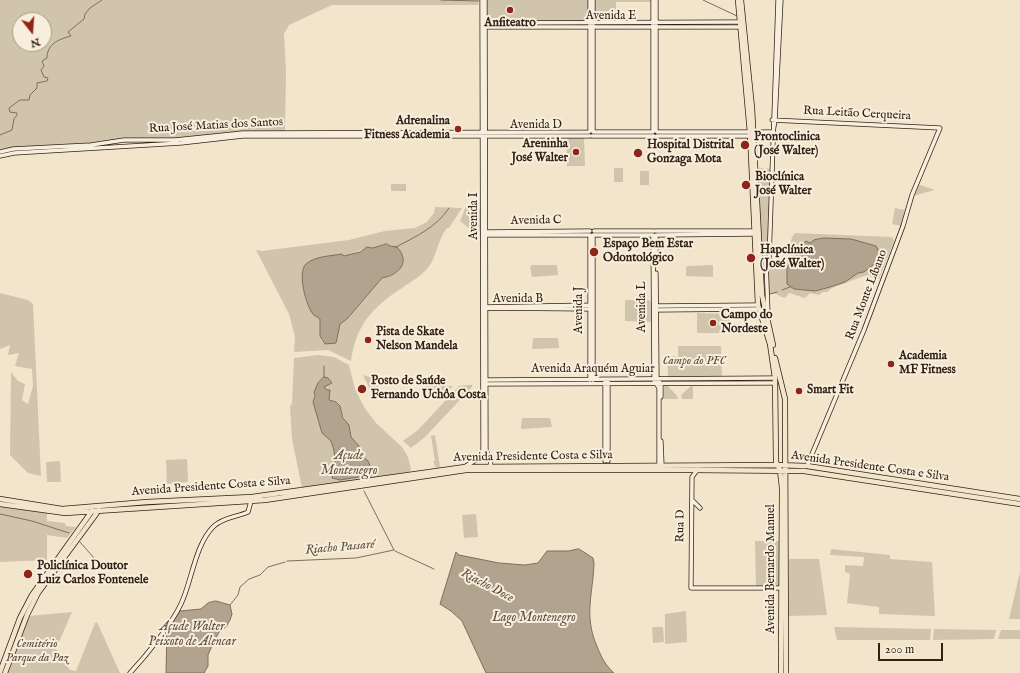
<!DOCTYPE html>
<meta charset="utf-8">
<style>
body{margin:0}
#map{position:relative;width:1020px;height:673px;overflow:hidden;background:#f2e5cb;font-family:"IM FELL English",serif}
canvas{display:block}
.north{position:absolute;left:12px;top:12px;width:40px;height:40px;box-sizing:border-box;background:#f7eedd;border:1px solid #a89c8d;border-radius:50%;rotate:163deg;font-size:11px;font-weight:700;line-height:16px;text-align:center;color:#322215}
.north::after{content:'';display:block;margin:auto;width:14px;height:18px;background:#8f2418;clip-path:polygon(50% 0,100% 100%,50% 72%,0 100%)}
.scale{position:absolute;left:878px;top:643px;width:65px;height:18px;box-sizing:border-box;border:2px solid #322215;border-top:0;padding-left:5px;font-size:12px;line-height:14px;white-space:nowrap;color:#322215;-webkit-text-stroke:3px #f7eedd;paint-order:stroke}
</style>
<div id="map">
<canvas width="1020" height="673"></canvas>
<div class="north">N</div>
<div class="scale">200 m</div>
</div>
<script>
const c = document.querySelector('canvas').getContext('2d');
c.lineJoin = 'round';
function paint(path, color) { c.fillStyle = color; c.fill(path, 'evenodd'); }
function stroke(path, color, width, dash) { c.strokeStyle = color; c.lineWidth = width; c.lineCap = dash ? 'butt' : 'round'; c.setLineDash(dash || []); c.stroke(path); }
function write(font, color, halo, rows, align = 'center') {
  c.font = font + ' "IM FELL English",serif'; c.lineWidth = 4; c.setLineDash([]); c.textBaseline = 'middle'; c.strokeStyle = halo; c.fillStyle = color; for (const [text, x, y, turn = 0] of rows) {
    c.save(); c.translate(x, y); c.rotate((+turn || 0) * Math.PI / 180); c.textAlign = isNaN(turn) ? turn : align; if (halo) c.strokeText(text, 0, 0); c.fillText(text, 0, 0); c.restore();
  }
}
paint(new Path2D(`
 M 0,0 L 478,0 L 478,5 L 332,5 L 289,25 L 284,34 L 286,70 L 285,132 L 175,140 L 134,140 L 91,145 L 13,149 L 0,152 ZM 20,20 L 44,20 L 44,44 L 20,44 Z
 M 486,0 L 589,0 L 589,22 L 486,21 Z
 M 594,0 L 652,0 L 652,2 L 616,2 L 616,21 L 595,21 Z
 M 566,138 L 584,138 L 585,166 L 567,166 Z
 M 614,168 L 623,168 L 623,182 L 614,182 Z
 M 758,168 L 771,169 L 767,259 L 761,259 Z
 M 640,171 L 649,171 L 649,185 L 640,185 Z
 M 391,184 L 406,184 L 406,191 L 391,191 Z
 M 917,184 L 935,190 L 913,196 Z
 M 466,206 L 474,206 L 474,209 L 480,210 L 482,207 L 482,231 L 479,231 L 479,227 L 470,226 L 470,229 L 460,221 Z
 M 435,207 L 462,208 L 449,228 L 447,228 C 437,240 437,258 427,269 C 420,277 410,282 402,288 C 373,307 356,324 351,361 L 328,350 L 294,352 L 295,337 L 289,314 L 256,250 L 262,251 L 349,240 L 385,231 L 415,228 L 427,222 L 434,213 ZM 381,245 L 399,248 C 406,264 400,275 382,278 L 347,319 L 340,324 L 325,344 L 321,340 L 320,319 C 307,308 306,300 302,283 L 354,253 L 367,247 L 372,248 Z
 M 895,208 L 905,210 L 901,226 L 892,224 Z
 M 795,233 L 892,237 L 894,241 L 879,279 L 864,276 L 832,288 L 827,292 L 823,292 L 819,295 L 810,293 L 805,298 L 789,293 L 785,298 L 779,296 L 777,294 L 768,294 L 769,264 C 805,264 783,246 795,233 Z
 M 532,265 L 557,265 L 558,275 L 532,277 L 530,267 Z
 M 713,265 L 713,277 L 686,276 L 686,267 L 688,266 Z
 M 0,293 L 28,300 L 33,304 L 41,476 L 28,473 L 10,455 L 11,372 L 18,381 L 25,384 L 22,400 L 28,404 L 33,386 L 32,369 L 15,366 L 19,353 L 8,355 L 10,345 L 0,349 Z
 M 625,300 L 649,300 L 651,302 L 651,322 L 625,321 Z
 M 697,313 L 730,314 L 729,333 L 697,333 Z
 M 533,338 L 558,338 L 559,348 L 532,349 Z
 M 678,346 L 721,346 L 722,377 L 668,377 L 667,356 L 678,357 Z
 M 318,355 L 334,357 L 349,365 L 355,389 L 364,407 L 376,423 L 402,447 L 408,457 L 411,470 L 409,472 L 302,488 L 292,439 L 290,407 L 292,403 L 294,358 ZM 324,377 L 328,378 L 331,383 L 324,387 L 330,392 L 329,400 L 338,403 L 340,406 L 351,437 L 359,446 L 358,450 L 371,468 L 337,480 L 331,475 L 335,462 L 334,450 L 331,441 L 322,433 L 313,402 L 315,396 L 314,392 Z
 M 363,375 L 382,381 L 383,384 L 370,390 Z
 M 469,385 L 472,385 L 472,387 L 425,437 L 411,448 L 403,441 L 418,430 L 459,386 Z
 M 426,386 L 453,386 L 440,400 Z
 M 664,386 L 668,386 L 677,396 L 678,399 L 664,399 Z
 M 691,386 L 693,387 L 693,399 L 682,399 L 681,395 Z
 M 522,418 L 550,418 L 552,427 L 522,429 L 521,428 Z
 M 435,435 L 440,467 L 436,468 L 433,461 L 435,461 L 431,436 Z
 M 187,459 L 188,482 L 167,484 L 166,460 Z
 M 60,461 L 61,482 L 47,482 L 46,462 Z
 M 0,506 L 47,513 L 47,521 L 65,523 L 66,526 L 76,527 L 67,538 L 47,535 L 47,560 L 0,562 Z
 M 476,514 L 478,537 L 464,538 L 462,515 Z
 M 767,535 L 776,535 L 776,541 L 779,541 L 779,586 L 756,587 L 755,541 L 767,541 Z
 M 831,549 L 890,555 L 890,559 L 932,562 L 935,616 L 879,614 L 879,607 L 847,603 L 850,574 L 845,572 L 845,565 L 863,566 L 864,557 L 830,555 Z
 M 789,559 L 819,559 L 827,615 L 788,616 Z
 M 1020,572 L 1020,619 L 1009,619 Z
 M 686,611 L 687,642 L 665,644 L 665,614 Z
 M 72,612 L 56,649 L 70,670 L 76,671 L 95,623 L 97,622 L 120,673 L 8,673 L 29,616 Z
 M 652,627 L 663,627 L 664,642 L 653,643 Z
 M 834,627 L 931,629 L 930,640 L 837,640 Z
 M 934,629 L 996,630 L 994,639 L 933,640 Z
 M 1001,630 L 1020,630 L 1020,639 L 998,639 Z`), '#d1c4ac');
const water = new Path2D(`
 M 824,238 L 851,239 L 876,246 L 879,252 L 878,261 L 864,272 L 858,273 L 845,282 L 830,287 L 815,291 L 794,289 L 787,284 L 787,269 L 789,264 L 795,259 L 800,247 L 806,241 L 810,243 L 814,240 Z
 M 387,244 L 390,246 L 397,247 C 411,262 399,275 382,278 L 347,319 L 340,324 L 336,343 L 325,344 L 320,336 L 320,319 C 318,317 314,316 313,314 C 306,306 297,272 306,264 C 315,256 331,256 342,254 L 344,256 L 360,252 L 367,247 L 372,248 Z
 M 324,377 L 328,378 L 332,383 L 324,387 L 327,390 L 330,390 L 329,400 L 336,402 L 340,406 L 343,418 L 349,425 L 351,437 L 359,446 L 358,450 L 362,452 L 362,456 L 368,461 L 371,468 L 374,469 L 374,473 L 371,475 L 340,480 L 332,478 L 335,462 L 334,450 L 331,441 L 322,433 L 313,402 L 315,396 L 314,392 L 318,383 Z
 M 579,549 L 593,558 L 594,563 C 593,594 584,614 596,644 C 601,656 604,664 614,673 L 486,673 L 462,621 L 451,611 L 440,604 L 456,552 L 459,555 L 499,563 L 525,565 L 538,563 L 547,551 L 568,551 Z
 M 216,601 L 230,605 L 232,614 L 230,620 L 226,627 L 219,632 L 211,648 L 208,655 L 208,666 L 204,673 L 166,673 L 167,628 L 180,611 L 201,609 L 208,603 Z`);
paint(water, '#b1a38d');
stroke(water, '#7e6f5d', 1);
stroke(new Path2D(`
 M 441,0 L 479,1
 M 703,0 L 737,16
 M 0,135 L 12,130 L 14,119 L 17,115 L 17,113 L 10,112 L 9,108 L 20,100 L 29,100 L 30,95 L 37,88 L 37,83 L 47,81 L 48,78 L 44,77 L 41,70 L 44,66 L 42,61 L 47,58 C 47,44 59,39 71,36 L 68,32 L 84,19 L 85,14 L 90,8 L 102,0
 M 396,247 C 415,237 437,227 449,208
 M 782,290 L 790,287
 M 770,294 L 777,292
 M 324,366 L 324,377
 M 364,491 L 394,550
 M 0,514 L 32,521 L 69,533
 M 80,542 L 94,558
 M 395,551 L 434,569
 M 287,561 L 356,558 L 394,550
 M 230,605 L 238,595 L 240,587 L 249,579 L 260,575 L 268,567 L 285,562`), '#7e6f5d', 1);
const secondary = new Path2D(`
 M 485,0 L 486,451 L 491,459 L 490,469
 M 653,0 L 653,132
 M 483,23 L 740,22
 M 483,27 L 740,27
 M 772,120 L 940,128 L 912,195 L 903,226 L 864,330 L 807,466
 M 590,131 L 590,0
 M 593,131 L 593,0
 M 656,131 L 656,0
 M 593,132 L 653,132
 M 657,132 L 773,132
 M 773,132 L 775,120 L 781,0
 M 592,136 L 654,136
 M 657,136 L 753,136
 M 0,152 L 13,149 L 91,145 L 124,140 L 175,140 L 243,133 L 589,132
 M 0,156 L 14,153 L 181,143 L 243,136 L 590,136
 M 594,231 L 654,231
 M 656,231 L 756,231
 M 483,232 L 590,231
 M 483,235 L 590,235
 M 590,235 L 590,380
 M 593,235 L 653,235
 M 653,235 L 654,380 L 659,388 L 659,466
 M 657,235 L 756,234
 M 593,237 L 593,380
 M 766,261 L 768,314
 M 769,261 L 778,0
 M 656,264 L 656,235
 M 656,273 L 657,380 L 661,384 L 661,397
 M 656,306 L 758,305
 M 483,307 L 590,305
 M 483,308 L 590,309
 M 656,310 L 759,309
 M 483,380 L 775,378
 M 484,384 L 775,383
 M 661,441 L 662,466
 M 605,461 L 605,382
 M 608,461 L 608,382
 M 466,466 L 479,458 L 483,450 L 482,0
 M 698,469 L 692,477 L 691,588 L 784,588
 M 692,500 L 700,508
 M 130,673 C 146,656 171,625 181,604 C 192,581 195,544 214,526 C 224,517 237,517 248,512 L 251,501`);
const primary = new Path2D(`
 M 738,0 L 750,133 L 758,305 L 770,344 L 775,378 L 776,462 L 780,470 L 782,488 L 781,673
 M 741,0 L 752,108 L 762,295 L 773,345
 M 775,358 L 785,399 L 786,673
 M 0,499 L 62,509 L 147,502 L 252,497 L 465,467 L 775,465 L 807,466 L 1020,499
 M 0,504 L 65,513 L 265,500 L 466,470 L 693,470 L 804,471 L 1020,504
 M 0,672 L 20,618 L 32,595 L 92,511
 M 5,673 L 27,615 L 38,593 L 99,510`);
stroke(secondary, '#322215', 5);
stroke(primary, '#322215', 6);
stroke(secondary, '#f7eedd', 3.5);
stroke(primary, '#f2e5cb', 4.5);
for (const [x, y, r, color] of [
 [510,10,4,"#8f2418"],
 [458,129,4,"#8f2418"],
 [745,145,5,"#8f2418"],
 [576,152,4,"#8f2418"],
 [638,153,5,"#8f2418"],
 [746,185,5,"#8f2418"],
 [594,252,5,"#8f2418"],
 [751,258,5,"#8f2418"],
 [713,323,4,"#8f2418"],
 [368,340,4,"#8f2418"],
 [891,364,4,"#8f2418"],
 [362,389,5,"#8f2418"],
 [799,391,4,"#8f2418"],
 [28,574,5,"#8f2418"]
]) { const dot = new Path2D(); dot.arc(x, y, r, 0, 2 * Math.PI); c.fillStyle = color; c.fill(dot); stroke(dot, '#f7eedd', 1.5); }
write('12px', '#322215', '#f7eedd', [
 ["Avenida E",611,17],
 ["Rua Leitão Cerqueira",857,114,3],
 ["Rua José Matias dos Santos",216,126,-3],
 ["Avenida D",536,126],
 ["Avenida I",475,216,-90],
 ["Avenida C",536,221,-1],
 ["Rua Monte Líbano",867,295,-69],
 ["Avenida B",518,300],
 ["Avenida L",643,307,-90],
 ["Avenida J",580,310,-90],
 ["Avenida Araquém Aguiar",593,370],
 ["Avenida Presidente Costa e Silva",533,457,-1],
 ["Avenida Presidente Costa e Silva",870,467,8],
 ["Avenida Presidente Costa e Silva",211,487,-4],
 ["Rua D",681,526,-89],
 ["Avenida Bernardo Manuel",772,569,-90]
]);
write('bold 12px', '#322215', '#f7eedd', [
 ["Anfiteatro",510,24,"center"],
 ["Adrenalina",450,122,"right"],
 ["Fitness Academia",450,136,"right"],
 ["Prontoclinica",754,138],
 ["(José Walter)",754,152],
 ["Areninha",568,145,"right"],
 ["José Walter",568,159,"right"],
 ["Hospital Distrital",647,146],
 ["Gonzaga Mota",647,160],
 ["Bioclínica",755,178],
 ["José Walter",755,192],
 ["Espaço Bem Estar",603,245],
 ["Odontológico",603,259],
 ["Hapclínica",760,251],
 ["(José Walter)",760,265],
 ["Campo do",721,316],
 ["Nordeste",721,330],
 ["Pista de Skate",376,333],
 ["Nelson Mandela",376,347],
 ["Academia",899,357],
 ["MF Fitness",899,371],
 ["Posto de Saúde",371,382],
 ["Fernando Uchôa Costa",371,396],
 ["Smart Fit",807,391],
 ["Policlínica Doutor",37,567],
 ["Luiz Carlos Fontenele",37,581]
], 'left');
write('italic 12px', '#5a4a3b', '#f7eedd', [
 ["Campo do PFC",694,362],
 ["Cemitério",37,645],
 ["Parque da Paz",37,659]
]);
write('italic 13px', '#5e4f3f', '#f7eedd', [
 ["Açude",349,456],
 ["Montenegro",349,471],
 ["Riacho Passaré",340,548,-5],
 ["Riacho Doce",487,586,28],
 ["Lago Montenegro",534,618],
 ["Açude Walter",192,627],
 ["Peixoto de Alencar",192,642]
]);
</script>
